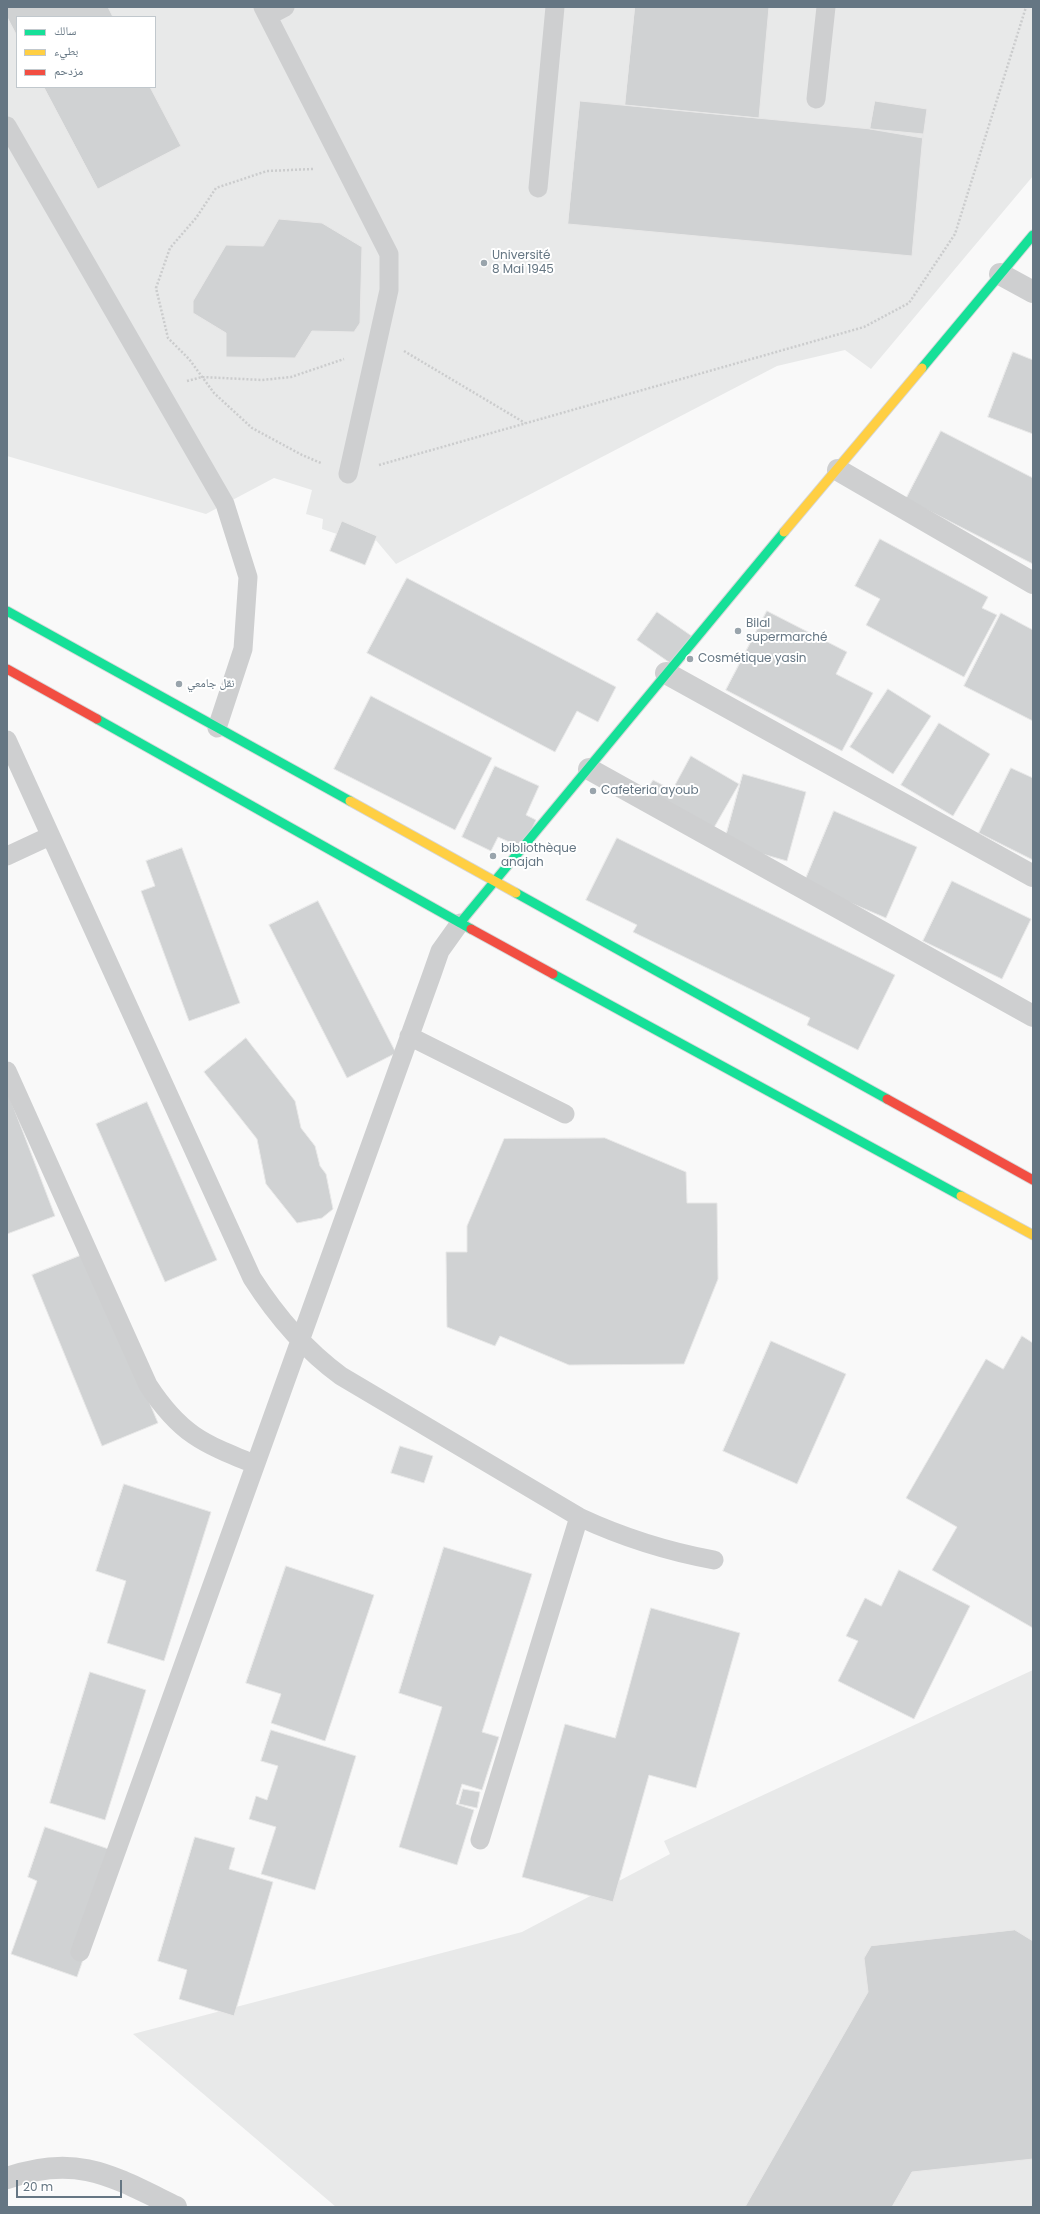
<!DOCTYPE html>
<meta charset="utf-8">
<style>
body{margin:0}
#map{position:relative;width:1040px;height:2214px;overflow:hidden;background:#f9f9f9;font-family:Poppins,"Noto Naskh Arabic",sans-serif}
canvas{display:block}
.frame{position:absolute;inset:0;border:8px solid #657683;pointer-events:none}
.legend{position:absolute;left:16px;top:16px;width:140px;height:72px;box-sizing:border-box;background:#fff;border:1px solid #c1c8cd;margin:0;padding:5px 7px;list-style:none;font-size:12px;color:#657683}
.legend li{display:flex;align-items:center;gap:8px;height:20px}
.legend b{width:20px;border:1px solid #c1c8cd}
.scale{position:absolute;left:16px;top:2180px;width:106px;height:18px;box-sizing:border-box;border:2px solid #657683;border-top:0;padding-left:5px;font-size:12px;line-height:14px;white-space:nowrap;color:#657683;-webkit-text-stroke:3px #fff;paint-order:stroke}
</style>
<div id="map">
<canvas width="1040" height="2214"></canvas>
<div class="frame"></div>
<ul class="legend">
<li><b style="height:5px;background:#16e098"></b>سالك</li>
<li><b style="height:5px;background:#ffcf43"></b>بطيء</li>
<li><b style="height:5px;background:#f24e42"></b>مزدحم</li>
</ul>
<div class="scale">20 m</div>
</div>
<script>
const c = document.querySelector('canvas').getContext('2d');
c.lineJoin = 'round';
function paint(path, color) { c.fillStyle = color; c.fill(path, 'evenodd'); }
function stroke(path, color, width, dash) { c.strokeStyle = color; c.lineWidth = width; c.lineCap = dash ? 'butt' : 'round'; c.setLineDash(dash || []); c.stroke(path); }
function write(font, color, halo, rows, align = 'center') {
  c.font = font + ' Poppins,"Noto Naskh Arabic",sans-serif'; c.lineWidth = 4; c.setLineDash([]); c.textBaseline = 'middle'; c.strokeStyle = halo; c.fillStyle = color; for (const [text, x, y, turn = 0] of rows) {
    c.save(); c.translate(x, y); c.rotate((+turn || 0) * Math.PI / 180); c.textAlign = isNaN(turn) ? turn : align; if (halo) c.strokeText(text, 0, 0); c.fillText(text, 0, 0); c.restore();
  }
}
paint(new Path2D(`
 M 7,7 L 1033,7 L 1033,176 L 871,369 L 845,350 L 777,366 L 396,564 L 369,532 L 354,527 L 352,539 L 322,529 L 323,519 L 306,514 L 312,490 L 274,478 L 206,514 L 7,456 ZM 17,17 L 155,17 L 155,87 L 17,87 Z
 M 1033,1670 L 1033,2207 L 336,2207 L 133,2034 L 522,1932 L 670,1854 L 664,1841 Z`), '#e8e9e9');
const building = new Path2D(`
 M 7,7 L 108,7 L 113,17 L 17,17 L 17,36 L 7,17 Z
 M 635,7 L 769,7 L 759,118 L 625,105 Z
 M 44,87 L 150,87 L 181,146 L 98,189 Z
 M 580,101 L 923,134 L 912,256 L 568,224 Z
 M 875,101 L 927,109 L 923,138 L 870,129 Z
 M 279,219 L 322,223 L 362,247 L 360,323 L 354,332 L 312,331 L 295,358 L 226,357 L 226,333 L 193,313 L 193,301 L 226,245 L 263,246 Z
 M 1013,352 L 1033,360 L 1033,434 L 988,417 Z
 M 941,431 L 1033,478 L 1033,564 L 906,499 Z
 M 342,521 L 377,536 L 365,565 L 330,551 Z
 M 880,539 L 988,597 L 982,608 L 997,615 L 964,677 L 866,625 L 880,599 L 855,586 Z
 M 407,578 L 616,687 L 598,722 L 577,711 L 555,752 L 367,653 Z
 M 767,611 L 847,652 L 836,674 L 873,693 L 842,751 L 726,690 Z
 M 657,612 L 696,639 L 676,667 L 637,640 Z
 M 1001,613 L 1033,630 L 1033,721 L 964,686 Z
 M 888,689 L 931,716 L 893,774 L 850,747 Z
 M 371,696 L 492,758 L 455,830 L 334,769 Z
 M 939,723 L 990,754 L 953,816 L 901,785 Z
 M 691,756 L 739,784 L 708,838 L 641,800 L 653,780 L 672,790 Z
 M 495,766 L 539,786 L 526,815 L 536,820 L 523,848 L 498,837 L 491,851 L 462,837 Z
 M 1011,768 L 1033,778 L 1033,860 L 979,833 Z
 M 743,774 L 806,792 L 787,861 L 724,843 Z
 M 834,811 L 917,847 L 886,918 L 804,883 Z
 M 617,838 L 895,975 L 858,1050 L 807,1025 L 810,1018 L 633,932 L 637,925 L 586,900 Z
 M 182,848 L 240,1003 L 189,1021 L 141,891 L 155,886 L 146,861 Z
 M 952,881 L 1031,919 L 1002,979 L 923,941 Z
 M 318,901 L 396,1053 L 347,1078 L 269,925 Z
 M 246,1038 L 295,1101 L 301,1128 L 315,1146 L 320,1166 L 326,1174 L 333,1209 L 322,1218 L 297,1223 L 266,1184 L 257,1139 L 204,1072 Z
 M 7,1090 L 55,1216 L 7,1234 Z
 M 147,1102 L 217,1260 L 165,1282 L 96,1124 Z
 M 605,1138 L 686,1172 L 687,1203 L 717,1203 L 718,1279 L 684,1364 L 569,1365 L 500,1336 L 495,1346 L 447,1327 L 446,1252 L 467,1252 L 467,1226 L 504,1139 Z
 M 87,1253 L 158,1423 L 102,1446 L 32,1275 Z
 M 1022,1336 L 1033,1343 L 1033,1628 L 932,1570 L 957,1527 L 906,1498 L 986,1359 L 1003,1369 Z
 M 771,1341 L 846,1374 L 797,1484 L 723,1451 Z
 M 400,1446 L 433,1456 L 424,1483 L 391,1473 Z
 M 124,1484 L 211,1512 L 164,1661 L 107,1643 L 126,1581 L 96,1571 Z
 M 444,1547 L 532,1574 L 482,1732 L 499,1737 L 482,1790 L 462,1784 L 456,1804 L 474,1810 L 457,1865 L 399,1847 L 442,1707 L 399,1693 Z
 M 286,1566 L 374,1595 L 325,1741 L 271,1723 L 281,1694 L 246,1683 Z
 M 899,1570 L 970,1606 L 914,1719 L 838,1681 L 858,1641 L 846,1636 L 865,1598 L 881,1606 Z
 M 651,1608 L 740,1633 L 696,1788 L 649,1775 L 613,1902 L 522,1877 L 565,1724 L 615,1738 Z
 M 90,1672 L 146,1690 L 105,1820 L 50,1803 Z
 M 271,1730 L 356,1756 L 315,1890 L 261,1874 L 276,1827 L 249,1819 L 256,1796 L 267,1800 L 278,1766 L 261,1761 Z
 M 463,1789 L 480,1792 L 477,1808 L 459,1804 Z
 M 45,1827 L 120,1853 L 77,1977 L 11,1954 L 37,1881 L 28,1877 Z
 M 195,1837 L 235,1848 L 229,1869 L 273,1882 L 234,2016 L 179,1999 L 187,1970 L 158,1961 Z
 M 1015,1930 L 1033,1941 L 1033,2159 L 912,2172 L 892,2207 L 745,2207 L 868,1992 L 864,1958 L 871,1946 Z`);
paint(building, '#d0d2d3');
stroke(building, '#e8e8e8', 1);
const fast = new Path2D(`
 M 922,368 L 1033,235
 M 7,611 L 350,801
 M 97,719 L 471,929
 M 516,893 L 887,1099
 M 460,923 L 784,532
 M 553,974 L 961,1196`);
const slow = new Path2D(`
 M 784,532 L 922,368
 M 350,801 L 516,893
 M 961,1196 L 1033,1235`);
const jam = new Path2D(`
 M 7,669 L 97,719
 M 471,929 L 553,974
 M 887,1099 L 1033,1180`);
stroke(fast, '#d5d6d7', 11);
stroke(slow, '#d5d6d7', 11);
stroke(jam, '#d5d6d7', 11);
stroke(new Path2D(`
 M 313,169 L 267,171 L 216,188 L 196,218 L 170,248 L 156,288 L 168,338 L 189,359 L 214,393 L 252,428 L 302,455 L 321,463
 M 404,351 L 525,423
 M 187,381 L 202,377 L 262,380 L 291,377 L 344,359
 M 379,465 L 864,327 L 909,303 L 955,234 L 1026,7`), '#cbcccd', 2.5, [2, 2]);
stroke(new Path2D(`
 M 263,7 L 389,254 L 389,290 L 348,474
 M 268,16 L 285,7
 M 816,99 L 826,7
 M 7,126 L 225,504 L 248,577 L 243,649 L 217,728
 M 538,188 L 555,7
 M 7,740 L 252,1278 C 277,1317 304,1349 341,1376 L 579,1517 C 624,1538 665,1551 714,1560
 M 7,856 L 50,836
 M 409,1036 L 565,1114
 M 7,1071 L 148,1385 C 180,1434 202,1443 254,1464
 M 480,1840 L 579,1517
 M 80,1952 L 432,974 L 440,951 L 460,923`), '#cecfd0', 19);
stroke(new Path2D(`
 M 1000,274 L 1033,292
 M 838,470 L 1033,583
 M 666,673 L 1033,876
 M 589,769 L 1033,1016
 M 7,2178 C 78,2153 114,2177 176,2207`), '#cecfd0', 22);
stroke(fast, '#16e098', 9);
stroke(slow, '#ffcf43', 9);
stroke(jam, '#f24e42', 9);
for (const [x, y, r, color] of [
 [484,263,4,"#99a4ac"],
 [738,631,4,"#99a4ac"],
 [690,659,4,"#99a4ac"],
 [179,684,4,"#99a4ac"],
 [593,791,4,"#99a4ac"],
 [493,856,4,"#99a4ac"]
]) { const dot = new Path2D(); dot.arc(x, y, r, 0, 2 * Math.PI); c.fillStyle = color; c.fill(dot); stroke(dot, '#fff', 1.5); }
write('12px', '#657683', '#fff', [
 ["Université",492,256],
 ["8 Mai 1945",492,270],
 ["Bilal",746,624],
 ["supermarché",746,638],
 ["Cosmétique yasin",698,659],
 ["نقل جامعي",187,684],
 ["Cafeteria ayoub",601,791],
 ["bibliothèque",501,849],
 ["anajah",501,863]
], 'left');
</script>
